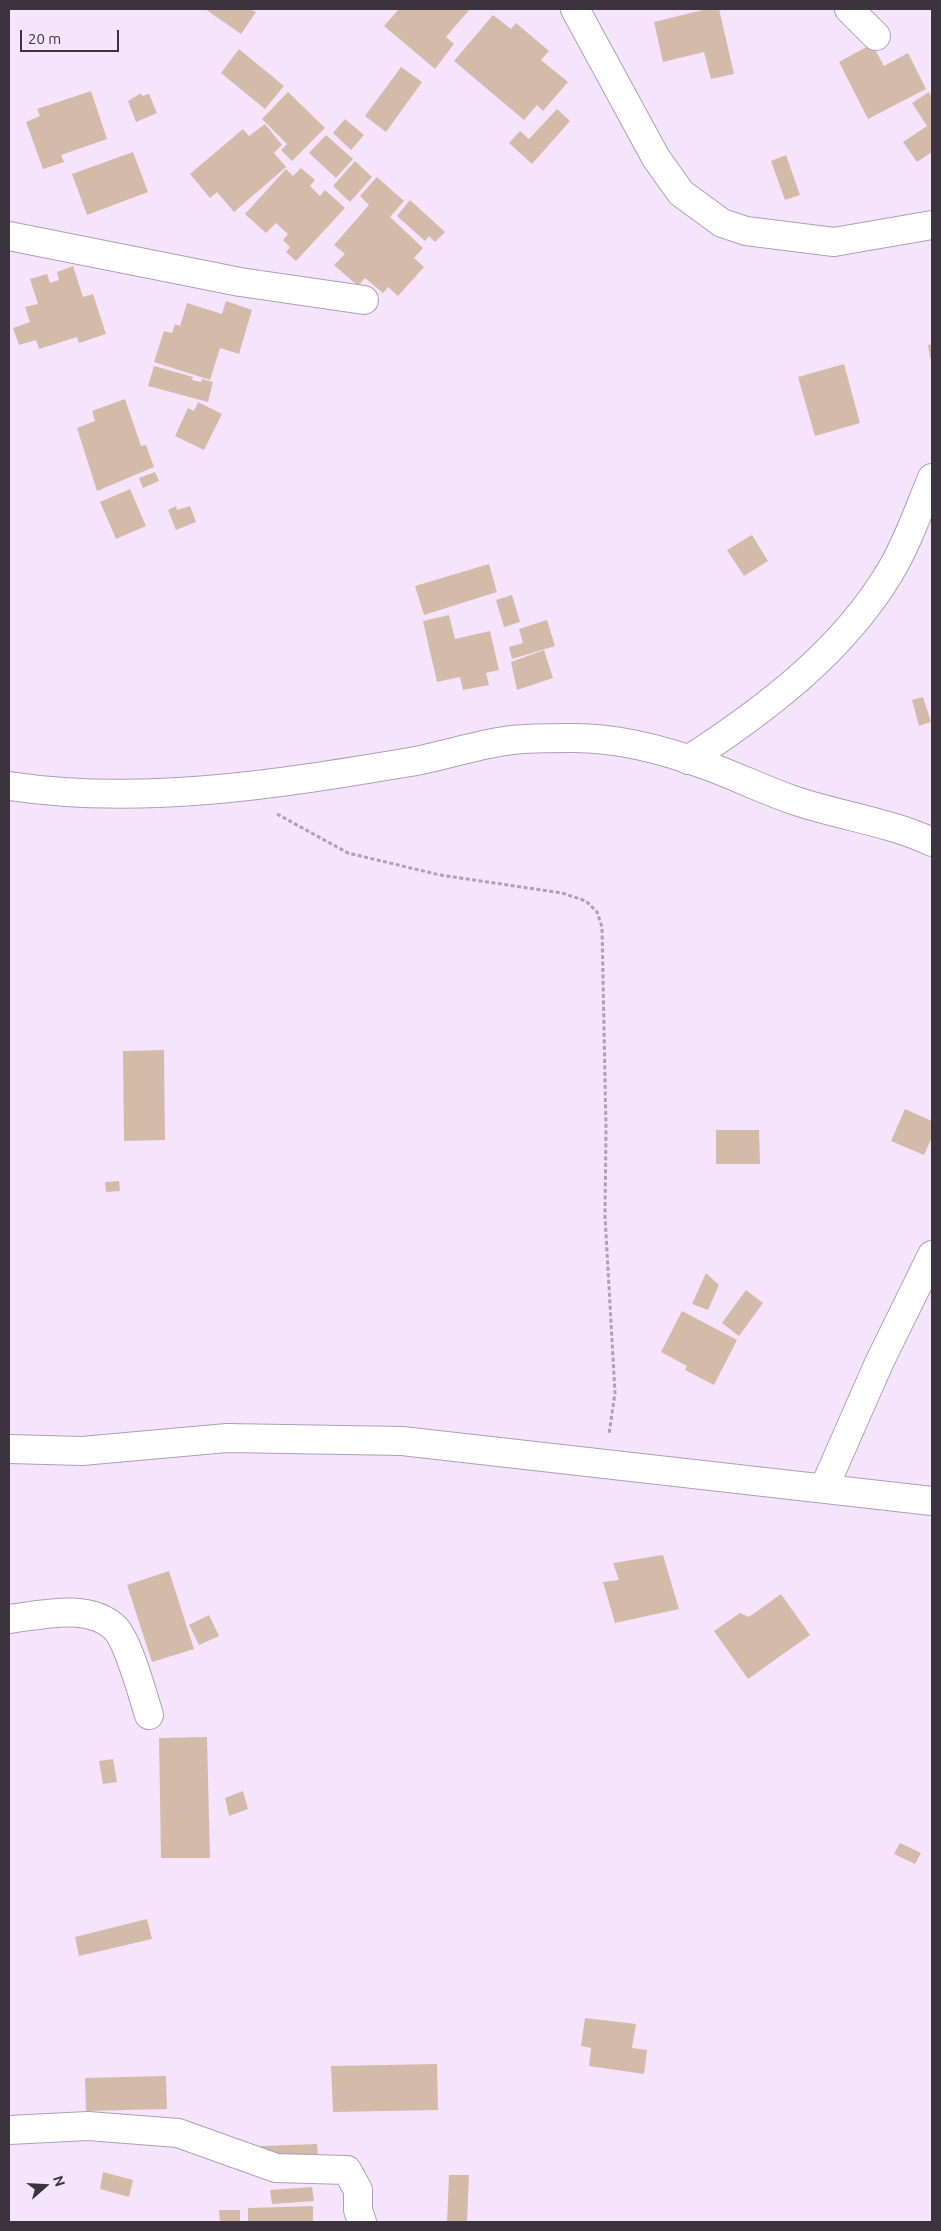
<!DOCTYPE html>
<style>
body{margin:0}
#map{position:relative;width:941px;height:2231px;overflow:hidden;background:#f6e4fd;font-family:Ubuntu,sans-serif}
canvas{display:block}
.frame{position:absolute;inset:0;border:10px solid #3b343e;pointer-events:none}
.north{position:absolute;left:20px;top:2161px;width:50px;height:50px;-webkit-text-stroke:4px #f6e4fd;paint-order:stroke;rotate:71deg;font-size:14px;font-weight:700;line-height:20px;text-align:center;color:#3b343e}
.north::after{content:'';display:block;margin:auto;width:18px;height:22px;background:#3b343e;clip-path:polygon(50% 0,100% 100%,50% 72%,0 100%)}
.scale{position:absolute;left:20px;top:30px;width:99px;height:22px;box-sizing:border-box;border:2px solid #3b343e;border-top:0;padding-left:6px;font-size:15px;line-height:18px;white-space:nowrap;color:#3b343e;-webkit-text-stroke:4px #f6e4fd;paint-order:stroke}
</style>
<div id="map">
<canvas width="941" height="2231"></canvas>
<div class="frame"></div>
<div class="north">N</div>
<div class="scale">20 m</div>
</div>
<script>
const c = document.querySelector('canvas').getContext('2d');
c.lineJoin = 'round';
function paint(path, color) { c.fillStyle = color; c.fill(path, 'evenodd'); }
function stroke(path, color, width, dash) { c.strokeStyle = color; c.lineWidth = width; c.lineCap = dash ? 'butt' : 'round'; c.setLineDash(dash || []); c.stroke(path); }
paint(new Path2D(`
 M 205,9 L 250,9 L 256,12 L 241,34 Z
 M 399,9 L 470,9 L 446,37 L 454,44 L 435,69 L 384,26 Z
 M 707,9 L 719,9 L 734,74 L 711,79 L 704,52 L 663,62 L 654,22 Z
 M 493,15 L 511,29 L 516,23 L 549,51 L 541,60 L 568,82 L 543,111 L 537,105 L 524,120 L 454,61 Z
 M 872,44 L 884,66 L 908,53 L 926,89 L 868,119 L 839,62 Z
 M 239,49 L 284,86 L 265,109 L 221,73 Z
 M 401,67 L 422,82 L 386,132 L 365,116 Z
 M 91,91 L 107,139 L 61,155 L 64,162 L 43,169 L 26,122 L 40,116 L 37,109 Z
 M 288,92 L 325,128 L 292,161 L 281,150 L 287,144 L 262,119 Z
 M 929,92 L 932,98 L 932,152 L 917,162 L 903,142 L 927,126 L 912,103 Z
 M 141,93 L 142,96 L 149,94 L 157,113 L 136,122 L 128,101 Z
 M 557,109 L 570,121 L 532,164 L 509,143 L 520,131 L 529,139 Z
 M 345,119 L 364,135 L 351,150 L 333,133 Z
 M 265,124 L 282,145 L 274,153 L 286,167 L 234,212 L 217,192 L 210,198 L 190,174 L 243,129 L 249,136 Z
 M 326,135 L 353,159 L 336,178 L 309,153 Z
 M 133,152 L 148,192 L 87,215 L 72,174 Z
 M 786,155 L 800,195 L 785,200 L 771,161 Z
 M 355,161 L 372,177 L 350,202 L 333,186 Z
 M 301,168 L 315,180 L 310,186 L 320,196 L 325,190 L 345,208 L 296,261 L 286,252 L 290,247 L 283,240 L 288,234 L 276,223 L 266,233 L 245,214 L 286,169 L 293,176 Z
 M 377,177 L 404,201 L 390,217 L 423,248 L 414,258 L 424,267 L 398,296 L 388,287 L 383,293 L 365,278 L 358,286 L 334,265 L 345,254 L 334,245 L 369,205 L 360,196 Z
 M 410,200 L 445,232 L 435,242 L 429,236 L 425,241 L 397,216 Z
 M 73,266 L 83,297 L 93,294 L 106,334 L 79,343 L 77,337 L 39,349 L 36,340 L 19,345 L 13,328 L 30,322 L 25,307 L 38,304 L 30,279 L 47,274 L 50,283 L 59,280 L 57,272 Z
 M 226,301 L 252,310 L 239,354 L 220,348 L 210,380 L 154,362 L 164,331 L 172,333 L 175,324 L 180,326 L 187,303 L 222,314 Z
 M 932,344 L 932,358 L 930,358 L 928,345 Z
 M 844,364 L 860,423 L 815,436 L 798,377 Z
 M 154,366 L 193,377 L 192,380 L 201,382 L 202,379 L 213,382 L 208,402 L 148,386 Z
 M 125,399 L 141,446 L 146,445 L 154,467 L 97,491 L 77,428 L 95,421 L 92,411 Z
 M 198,402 L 222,414 L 204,450 L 175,436 L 188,408 L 194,411 Z
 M 155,472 L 159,481 L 143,488 L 139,478 Z
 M 130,489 L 146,526 L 116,539 L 100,502 Z
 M 176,506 L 177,510 L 190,506 L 196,522 L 176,530 L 168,510 Z
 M 752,535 L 768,561 L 744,576 L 727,550 Z
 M 489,564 L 497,592 L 424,615 L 415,586 Z
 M 512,595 L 520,622 L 504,627 L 496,600 Z
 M 449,615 L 455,639 L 490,631 L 499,670 L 486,673 L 489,685 L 463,690 L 460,677 L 437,682 L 423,621 Z
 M 547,620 L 555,646 L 512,659 L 509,647 L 523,643 L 519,629 Z
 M 544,650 L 553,678 L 517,690 L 511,662 Z
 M 923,697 L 931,722 L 919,726 L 912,700 Z
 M 164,1050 L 165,1140 L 124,1141 L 123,1051 Z
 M 905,1109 L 932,1121 L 932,1137 L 924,1155 L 891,1141 Z
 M 716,1130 L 759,1130 L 760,1164 L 716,1164 Z
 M 119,1181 L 120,1191 L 106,1192 L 105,1182 Z
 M 706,1273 L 719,1285 L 708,1310 L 692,1304 Z
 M 746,1290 L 763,1303 L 739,1336 L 722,1323 Z
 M 682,1311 L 737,1340 L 714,1385 L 685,1370 L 687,1366 L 661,1352 Z
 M 663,1555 L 679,1609 L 615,1623 L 603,1582 L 619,1580 L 613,1563 Z
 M 169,1571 L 194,1649 L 152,1662 L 127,1585 Z
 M 781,1594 L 810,1635 L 748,1679 L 714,1631 L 740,1613 L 749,1617 Z
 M 209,1615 L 219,1636 L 199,1645 L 189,1625 Z
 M 207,1737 L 210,1858 L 161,1858 L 159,1738 Z
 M 113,1759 L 117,1782 L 103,1784 L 99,1761 Z
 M 243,1791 L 248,1809 L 229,1816 L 225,1798 Z
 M 900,1843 L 921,1853 L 915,1864 L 894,1854 Z
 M 147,1919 L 152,1939 L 79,1956 L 75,1937 Z
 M 585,2018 L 636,2024 L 632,2048 L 647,2050 L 644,2074 L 589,2066 L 591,2048 L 581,2046 Z
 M 437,2064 L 438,2110 L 333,2112 L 331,2066 Z
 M 166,2076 L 167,2109 L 86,2111 L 85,2078 Z
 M 317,2144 L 318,2156 L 262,2158 L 261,2146 Z
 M 103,2172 L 133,2180 L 129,2197 L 100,2189 Z
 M 449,2175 L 469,2175 L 467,2222 L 447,2222 Z
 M 312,2187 L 314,2201 L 272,2204 L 270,2190 Z
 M 313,2206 L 313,2222 L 248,2222 L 248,2208 Z
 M 219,2210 L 240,2210 L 240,2222 L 220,2222 Z`), '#d4bba9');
const minor = new Path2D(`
 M 575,9 L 656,158 L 681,193 L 722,223 L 746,231 L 834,242 L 932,225
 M 849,9 L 876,36
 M 9,236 L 240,282 L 364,300
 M 688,760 C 765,710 842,652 890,572 C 907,544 919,509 932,478
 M 9,786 C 142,806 279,784 410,762 C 444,756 478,744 512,740 C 531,738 550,738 569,738 C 615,737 665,750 708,766 C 738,777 766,791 796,801 C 841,816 889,822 932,842
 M 9,1449 L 82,1451 L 227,1438 L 402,1441 L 932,1501
 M 824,1488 L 879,1363 L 932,1255
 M 9,1619 C 41,1615 90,1602 116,1629 C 128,1642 143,1695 149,1715
 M 9,2130 L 88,2126 L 178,2133 L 276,2168 L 347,2170 L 358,2190 L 358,2210 L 362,2222`);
stroke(minor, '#af9eb5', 30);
stroke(new Path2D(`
 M 277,814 L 348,853 L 440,875 L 562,893 L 586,901 L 597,912 L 602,927 L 606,1129 L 605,1216 L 615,1393 L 609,1434`), '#afa1b4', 3, [4, 2.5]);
stroke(minor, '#fff', 28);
</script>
